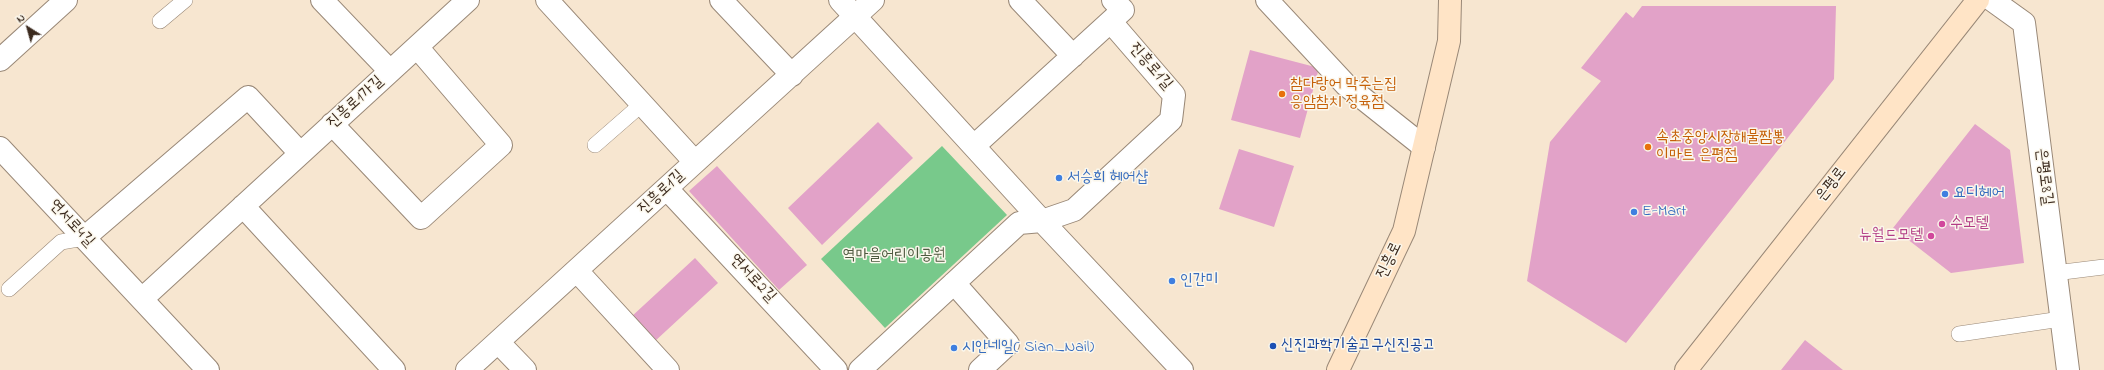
<!DOCTYPE html>
<meta charset="utf-8">
<style>
body{margin:0}
#map{position:relative;width:2104px;height:370px;overflow:hidden;background:#f7e6d0;font-family:"Indie Flower",sans-serif}
canvas{display:block}
.north{position:absolute;left:8px;top:8px;width:40px;height:40px;-webkit-text-stroke:3px #fbf7ec;paint-order:stroke;rotate:323deg;font-size:11px;font-weight:700;line-height:16px;text-align:center;color:#3b2a1e}
.north::after{content:'';display:block;margin:auto;width:14px;height:18px;background:#3b2a1e;clip-path:polygon(50% 0,100% 100%,50% 72%,0 100%)}
</style>
<div id="map">
<canvas width="2104" height="370"></canvas>
<div class="north">N</div>
</div>
<script>
const c = document.querySelector('canvas').getContext('2d');
c.lineJoin = 'round';
function paint(path, color) { c.fillStyle = color; c.fill(path, 'evenodd'); }
function stroke(path, color, width, dash) { c.strokeStyle = color; c.lineWidth = width; c.lineCap = dash ? 'butt' : 'round'; c.setLineDash(dash || []); c.stroke(path); }
function write(font, color, halo, rows, align = 'center') {
  c.font = font + ' "Indie Flower","Poor Story",sans-serif'; c.lineWidth = 3; c.setLineDash([]); c.textBaseline = 'middle'; c.strokeStyle = halo; c.fillStyle = color; for (const [text, x, y, turn = 0] of rows) {
    c.save(); c.translate(x, y); c.rotate((+turn || 0) * Math.PI / 180); c.textAlign = isNaN(turn) ? turn : align; if (halo) c.strokeText(text, 0, 0); c.fillText(text, 0, 0); c.restore();
  }
}
paint(new Path2D(`
 M 942,146 L 1007,215 L 885,328 L 821,259 Z`), '#78c98b');
paint(new Path2D(`
 M 1642,6 L 1836,6 L 1834,79 L 1626,343 L 1527,281 L 1550,142 L 1601,81 L 1581,68 L 1626,12 L 1633,18 Z
 M 1250,50 L 1319,68 L 1300,138 L 1231,120 Z
 M 878,122 L 913,158 L 822,245 L 788,208 Z
 M 1975,124 L 2010,150 L 2024,263 L 1951,273 L 1893,228 Z
 M 1239,149 L 1294,166 L 1274,227 L 1219,209 Z
 M 717,166 L 807,265 L 779,290 L 689,191 Z
 M 695,258 L 718,283 L 654,342 L 631,317 Z
 M 1805,340 L 1843,370 L 1781,370 Z`), '#e2a2c8');
const lane = new Path2D(`
 M 160,21 L 185,0
 M 595,145 L 642,104
 M 2055,273 L 2104,267
 M 9,289 L 61,242 L 84,238
 M 1959,334 L 2061,319`);
const street = new Path2D(`
 M 322,0 L 390,71
 M 547,0 L 695,162
 M 721,0 L 792,75
 M 840,0 L 1042,221 L 1182,370
 M 1020,0 L 1073,56
 M 1267,0 L 1346,85 L 1424,147
 M 1992,0 L 2024,23 L 2068,370
 M 0,60 L 66,0
 M 332,124 L 421,218 L 501,145 L 417,47
 M 974,146 L 1123,10 L 1113,0
 M 0,148 L 208,370
 M 667,189 L 836,370
 M 243,206 L 394,370
 M 84,238 L 248,97 L 300,153
 M 577,271 L 668,370
 M 954,283 L 1008,344 L 980,370
 M 142,299 L 468,0
 M 498,342 L 525,370
 M 467,370 L 873,0
 M 860,370 L 1019,223 L 1042,221 L 1074,210 L 1171,120 L 1174,95 L 1111,22`);
const secondary = new Path2D(`
 M 1338,370 L 1404,231 L 1449,41 L 1450,0
 M 1686,370 L 1978,0`);
stroke(lane, '#987', 16);
stroke(street, '#987', 24);
stroke(secondary, '#987', 24);
stroke(lane, '#fff', 15);
stroke(street, '#fff', 22);
stroke(secondary, '#ffe4c6', 22);
for (const [x, y, r, color] of [
 [1282,94,4,"#e8710a"],
 [1648,147,4,"#e8710a"],
 [1059,178,4,"#3f7fe0"],
 [1945,194,4,"#3f7fe0"],
 [1634,212,4,"#3f7fe0"],
 [1942,224,4,"#d1479c"],
 [1931,236,4,"#d1479c"],
 [1172,281,4,"#3f7fe0"],
 [1273,346,4,"#1a4fb4"],
 [954,348,4,"#3f7fe0"]
]) { const dot = new Path2D(); dot.arc(x, y, r, 0, 2 * Math.PI); c.fillStyle = color; c.fill(dot); stroke(dot, '#fbf7ec', 1.5); }
write('16px', '#3b2a1e', '#fbf7ec', [
 ["진흥로1길",1150,67,49],
 ["진흥로1가길",356,103,-42],
 ["은평로8길",2043,177,83],
 ["은평로",1832,185,-52],
 ["진흥로1길",662,193,-43],
 ["연서로4길",71,224,47],
 ["진흥로",1390,261,-64],
 ["연서로2길",752,279,47]
]);
write('16px', '#c56008', '#fbf7ec', [
 ["참다랑어 막주는집",1290,85],
 ["응암참치 정육점",1290,103],
 ["속초중앙시장해물짬뽕",1656,138],
 ["이마트 은평점",1656,156]
], 'left');
write('16px', '#366cbe', '#fbf7ec', [
 ["서승희 헤어샵",1067,178],
 ["요디헤어",1953,194],
 ["E-Mart",1642,212],
 ["인간미",1180,281],
 ["시안네일( Sian_Nail)",962,348]
], 'left');
write('16px', '#b23c85', '#fbf7ec', [
 ["수모텔",1950,224],
 ["뉴월드모텔",1923,236,"right"]
], 'left');
write('16px', '#4d5a3f', '#fbf7ec', [
 ["역마을어린이공원",894,256]
]);
write('16px', '#164399', '#fbf7ec', [
 ["신진과학기술고구신진공고",1281,346]
], 'left');
</script>
